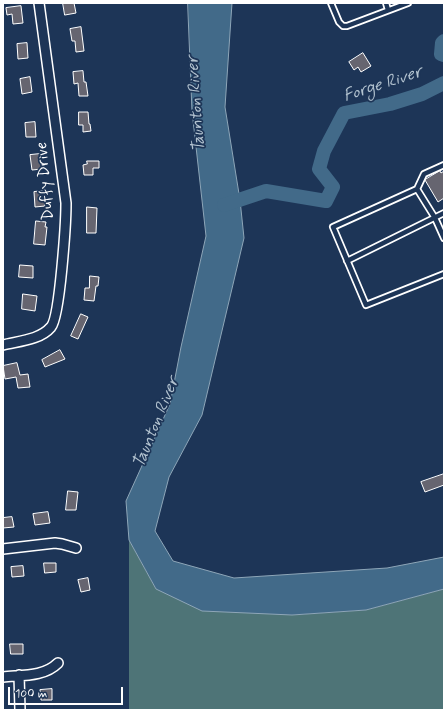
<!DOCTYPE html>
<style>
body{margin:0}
#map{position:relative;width:447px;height:713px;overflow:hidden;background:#1d3557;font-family:Mynerve,sans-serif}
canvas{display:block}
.frame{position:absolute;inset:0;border:4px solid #fff;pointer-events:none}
.scale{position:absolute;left:8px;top:687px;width:115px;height:18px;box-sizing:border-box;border:2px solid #fff;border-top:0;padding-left:5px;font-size:12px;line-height:14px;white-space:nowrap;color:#fff;-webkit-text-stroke:3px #1d3557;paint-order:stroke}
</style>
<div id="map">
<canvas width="447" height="713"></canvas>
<div class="frame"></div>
<div class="scale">100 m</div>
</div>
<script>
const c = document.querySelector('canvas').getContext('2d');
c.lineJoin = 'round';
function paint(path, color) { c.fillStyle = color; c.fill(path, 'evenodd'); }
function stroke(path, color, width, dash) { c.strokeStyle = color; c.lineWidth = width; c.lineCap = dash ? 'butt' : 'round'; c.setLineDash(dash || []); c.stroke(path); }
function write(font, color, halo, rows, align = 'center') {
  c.font = font + ' Mynerve,sans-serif'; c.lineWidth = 3.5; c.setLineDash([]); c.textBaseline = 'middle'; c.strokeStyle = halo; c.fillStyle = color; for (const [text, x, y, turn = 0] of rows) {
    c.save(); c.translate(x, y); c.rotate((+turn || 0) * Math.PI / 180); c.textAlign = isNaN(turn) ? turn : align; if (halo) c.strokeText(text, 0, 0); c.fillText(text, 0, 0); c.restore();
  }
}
paint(new Path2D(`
 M 129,540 L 156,589 L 292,615 L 366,610 L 444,589 L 444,710 L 129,710 Z`), '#4e7477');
const water = new Path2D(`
 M 188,3 L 232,3 L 225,107 L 240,200 L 244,238 L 202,415 L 169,477 L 155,531 L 173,561 L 234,578 L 387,568 L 444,557 L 444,589 L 366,610 L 292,615 L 202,611 L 156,589 L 129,540 L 126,501 L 170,404 L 181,347 L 206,236 L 192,111 Z`);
paint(water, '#426a89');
stroke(water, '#8ea6b8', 1);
stroke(new Path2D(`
 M 444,41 L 442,43 L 441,54 L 444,55
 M 224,205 L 266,191 L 326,201 L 333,187 L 319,169 L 324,151 L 344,113 L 390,104 L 422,94 L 444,83`), '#426a89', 14);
const building = new Path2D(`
 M 63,3 L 74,3 L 76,13 L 65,15 Z
 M 21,6 L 23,23 L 13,24 L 12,14 L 7,15 L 6,8 Z
 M 81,27 L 84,51 L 76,52 L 75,41 L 72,41 L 70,29 Z
 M 27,43 L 28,58 L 18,59 L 17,44 Z
 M 363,53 L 371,66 L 361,72 L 358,67 L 354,70 L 349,62 Z
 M 83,71 L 84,82 L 86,82 L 88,96 L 79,96 L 78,83 L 74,84 L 73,72 Z
 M 30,77 L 32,92 L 22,94 L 20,79 Z
 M 79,112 L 88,112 L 89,124 L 90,124 L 91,131 L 83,132 L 83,125 L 79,125 Z
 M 35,122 L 36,137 L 26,137 L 25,123 Z
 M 40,154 L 42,169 L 32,170 L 30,155 Z
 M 87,161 L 99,161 L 99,168 L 93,168 L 93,175 L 84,175 L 83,165 L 87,164 Z
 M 440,171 L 441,173 L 444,171 L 444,198 L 438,202 L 425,180 Z
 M 43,191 L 45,206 L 35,207 L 34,192 Z
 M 87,207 L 97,208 L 96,233 L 87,233 Z
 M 36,221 L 46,222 L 45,227 L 47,227 L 45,245 L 34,244 Z
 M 20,265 L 33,266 L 33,278 L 19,277 Z
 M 90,276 L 99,277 L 98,286 L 96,286 L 94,301 L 84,300 L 85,288 L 89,288 Z
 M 23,294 L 37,296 L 35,311 L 22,309 Z
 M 81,314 L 88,317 L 78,339 L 71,336 Z
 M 60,350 L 65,359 L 45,367 L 42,360 Z
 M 17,363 L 20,375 L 28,374 L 30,387 L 18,388 L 16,377 L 5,379 L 3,366 Z
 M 444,474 L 444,485 L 425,492 L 421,482 Z
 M 68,491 L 78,492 L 76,510 L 66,510 Z
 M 48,512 L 50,523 L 35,525 L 33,514 Z
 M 12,517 L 14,527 L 3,528 L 3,518 Z
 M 44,563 L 56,563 L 56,572 L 45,573 Z
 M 23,566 L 24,576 L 12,577 L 11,567 Z
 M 88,578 L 90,590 L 81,592 L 78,580 Z
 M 10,644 L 23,644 L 23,654 L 11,654 Z
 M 52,689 L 52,700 L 41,700 L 40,690 Z`);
paint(building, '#666570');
stroke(building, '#fff', 1);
const lane = new Path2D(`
 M 331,3 L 339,22 L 343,26 L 347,26 L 408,3
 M 386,3 L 388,10
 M 417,189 L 424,174 L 444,165
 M 444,238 L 435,218 L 417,189 L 333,227 L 366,305 L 444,274
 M 347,261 L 444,213`);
const street = new Path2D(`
 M 3,345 C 19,341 40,340 51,327 C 60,317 66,221 66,203 L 39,3
 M 3,549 L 55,543 L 62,544 L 76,548
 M 19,675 L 20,710
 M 3,677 C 22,675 44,677 58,663`);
stroke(lane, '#fff', 8);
stroke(street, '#fff', 12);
stroke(lane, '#1d3557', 4.5);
stroke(street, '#1d3557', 9);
write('16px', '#fff', '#1d3557', [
 ["Duffy Drive",46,181,-95]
]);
write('italic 17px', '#b3c3d0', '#1d3557', [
 ["Forge River",383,85,-18],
 ["Taunton River",197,104,-94],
 ["Taunton River",157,423,-68]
]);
</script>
